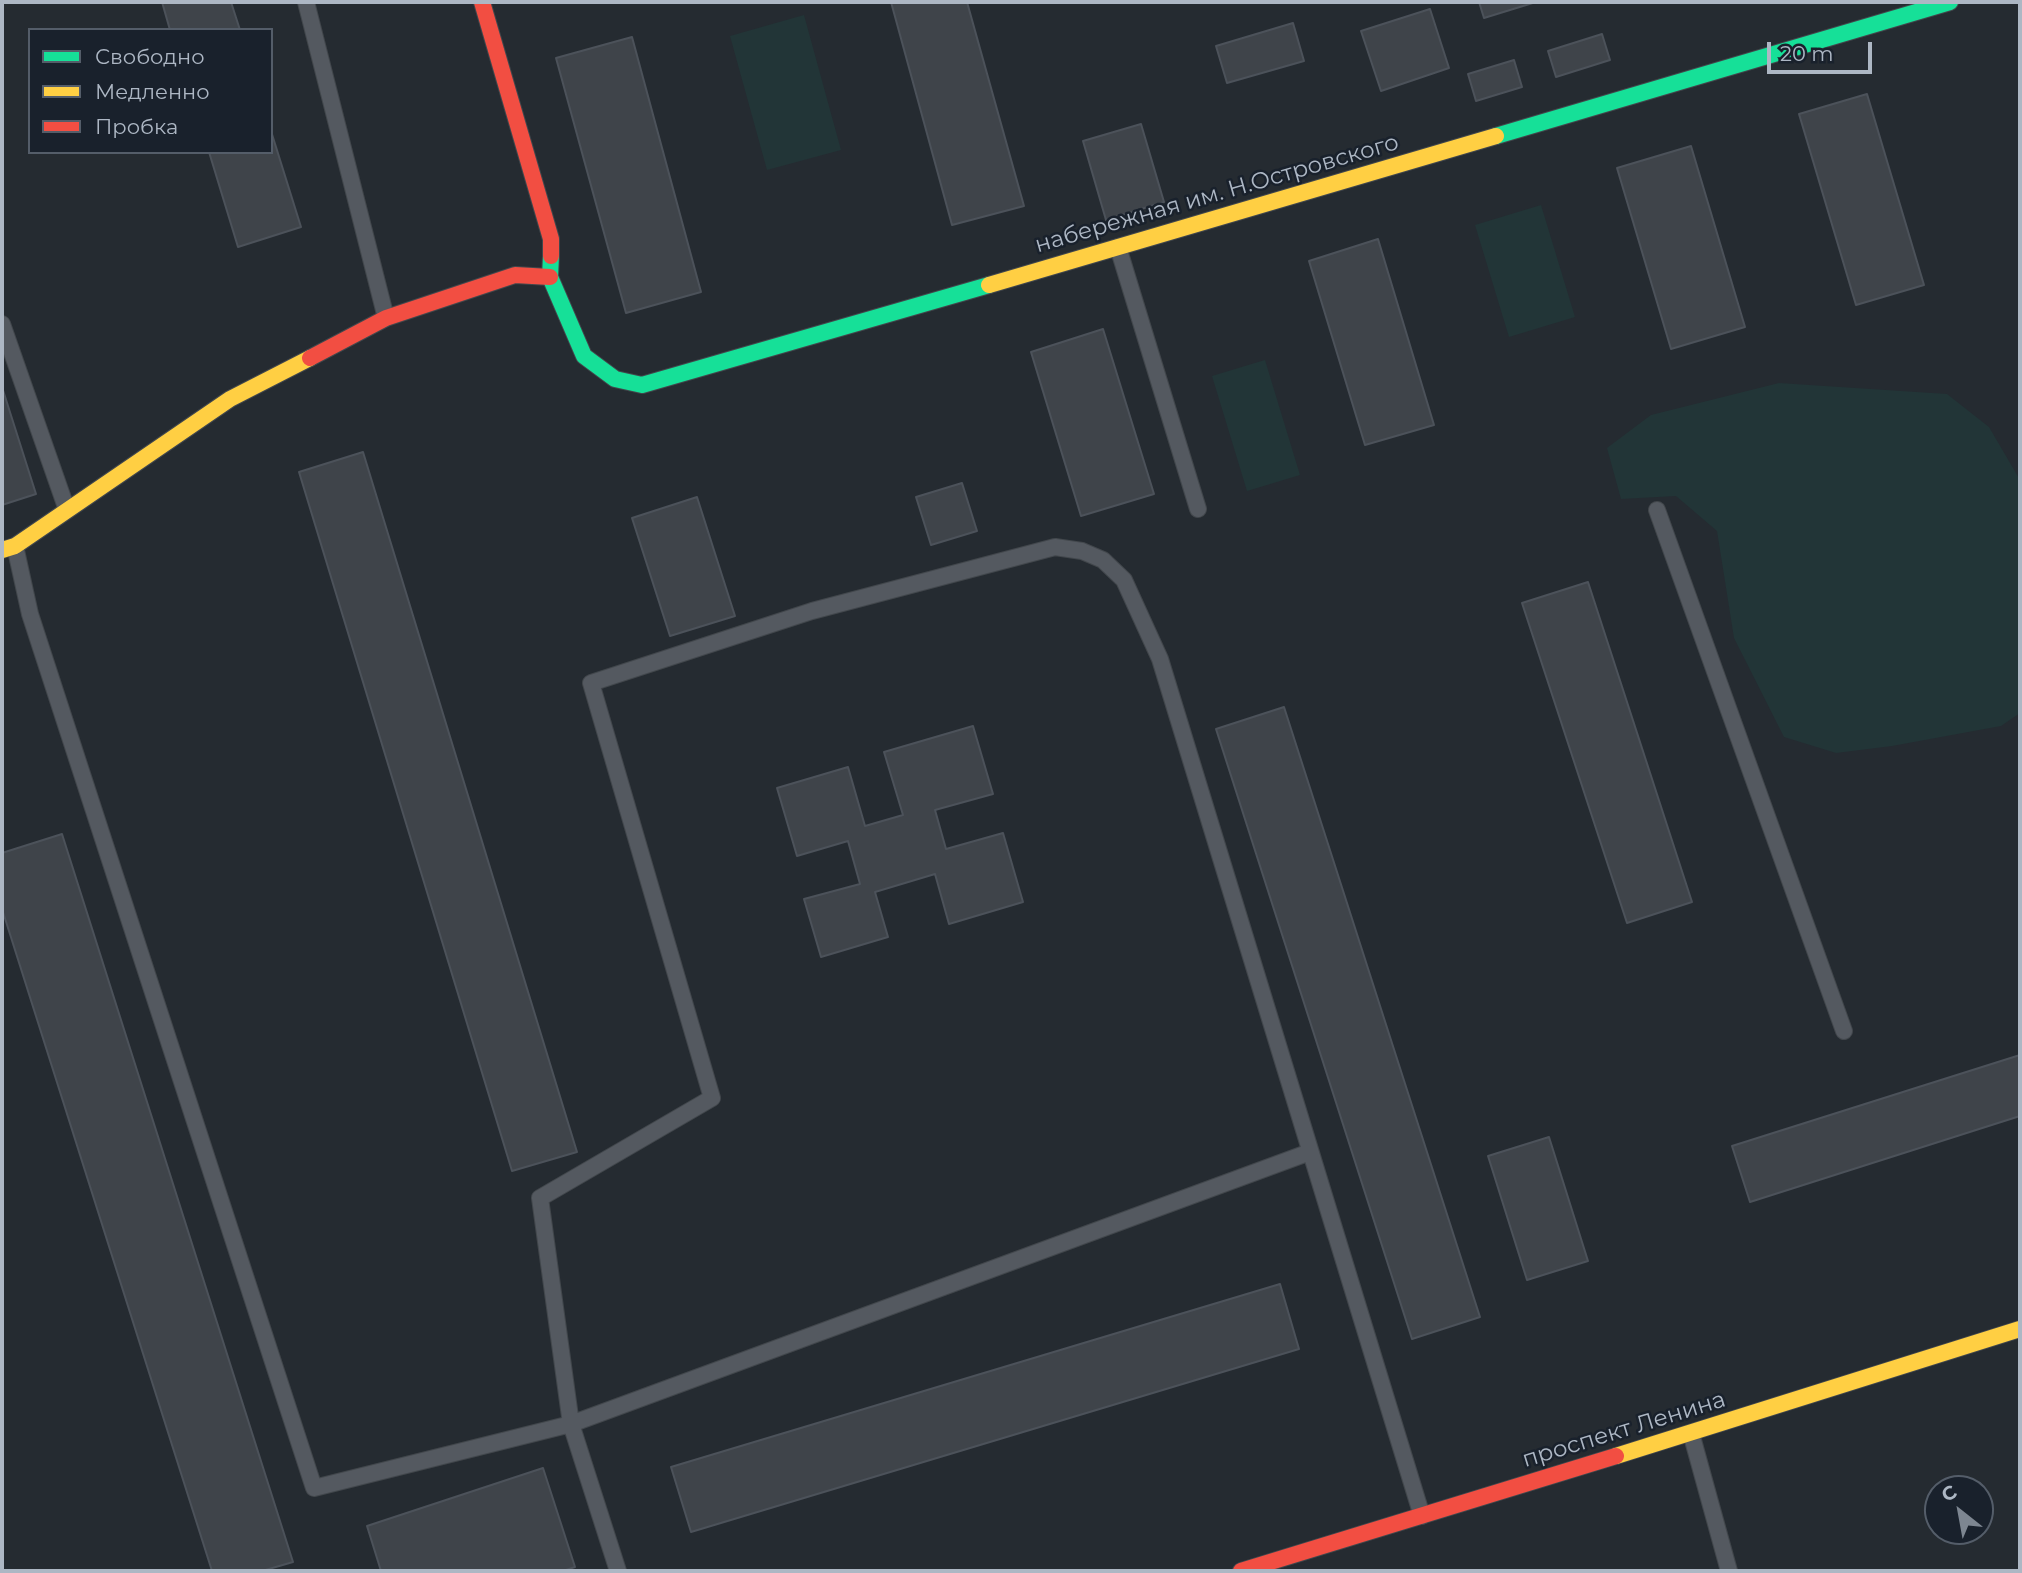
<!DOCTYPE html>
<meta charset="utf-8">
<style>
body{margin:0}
#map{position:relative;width:2022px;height:1573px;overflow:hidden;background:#252b31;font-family:Montserrat,sans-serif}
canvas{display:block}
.frame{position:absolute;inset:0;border:4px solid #adb7c4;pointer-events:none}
.legend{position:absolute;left:28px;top:28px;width:245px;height:126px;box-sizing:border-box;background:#19212c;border:2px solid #545d69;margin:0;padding:9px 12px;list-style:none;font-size:21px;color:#adb7c4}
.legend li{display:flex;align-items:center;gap:14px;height:35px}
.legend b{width:35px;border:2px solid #545d69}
.north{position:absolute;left:1924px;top:1475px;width:70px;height:70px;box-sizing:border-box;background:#19212c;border:2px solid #545d69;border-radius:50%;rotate:329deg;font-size:19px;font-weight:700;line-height:28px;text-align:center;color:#adb7c4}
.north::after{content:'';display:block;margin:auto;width:24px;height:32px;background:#7d8691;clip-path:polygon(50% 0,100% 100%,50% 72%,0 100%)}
.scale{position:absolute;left:1767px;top:42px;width:105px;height:32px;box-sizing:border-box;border:4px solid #adb7c4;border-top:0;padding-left:9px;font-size:21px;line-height:24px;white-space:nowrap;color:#adb7c4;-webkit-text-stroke:5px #19212c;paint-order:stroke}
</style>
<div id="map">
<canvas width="2022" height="1573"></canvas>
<div class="frame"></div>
<ul class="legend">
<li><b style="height:9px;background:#16e098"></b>Свободно</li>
<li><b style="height:9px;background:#ffcf43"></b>Медленно</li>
<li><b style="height:9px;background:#f24e42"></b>Пробка</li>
</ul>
<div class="north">С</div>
<div class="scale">20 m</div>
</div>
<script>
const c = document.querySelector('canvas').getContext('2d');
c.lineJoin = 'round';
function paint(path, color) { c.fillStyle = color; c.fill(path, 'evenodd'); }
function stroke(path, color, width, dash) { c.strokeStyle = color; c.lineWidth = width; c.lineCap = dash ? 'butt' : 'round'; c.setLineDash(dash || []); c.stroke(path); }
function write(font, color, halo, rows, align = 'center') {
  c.font = font + ' Montserrat,sans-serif'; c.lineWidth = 5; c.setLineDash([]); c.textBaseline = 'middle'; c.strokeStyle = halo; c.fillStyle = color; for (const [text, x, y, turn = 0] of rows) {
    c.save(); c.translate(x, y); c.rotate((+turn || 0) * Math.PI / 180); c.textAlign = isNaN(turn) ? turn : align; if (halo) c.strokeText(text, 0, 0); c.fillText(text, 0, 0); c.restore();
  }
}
paint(new Path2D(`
 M 804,15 L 841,150 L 767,170 L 730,36 Z
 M 1541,205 L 1575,317 L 1509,337 L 1475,225 Z
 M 1265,360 L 1300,475 L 1247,491 L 1212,376 Z
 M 1779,383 L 1947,394 L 1989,427 L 2020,480 L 2020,713 L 2001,726 L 1892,746 L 1836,753 L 1784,737 L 1734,638 L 1717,531 L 1676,496 L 1621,499 L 1607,448 L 1651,415 Z`), '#223537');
const building = new Path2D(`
 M 162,2 L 231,2 L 240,30 L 170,30 Z
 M 891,2 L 967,2 L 1024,206 L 952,225 Z
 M 1479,2 L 1536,2 L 1484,18 Z
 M 1430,9 L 1449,68 L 1381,91 L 1361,31 Z
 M 1293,23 L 1304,61 L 1227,83 L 1216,46 Z
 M 1602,34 L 1610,60 L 1556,77 L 1548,51 Z
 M 632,37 L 701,292 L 626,313 L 556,58 Z
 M 1514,60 L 1522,87 L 1476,101 L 1468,74 Z
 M 1867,94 L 1924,285 L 1856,305 L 1799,114 Z
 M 1141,124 L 1164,202 L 1106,220 L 1083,141 Z
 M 271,131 L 301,227 L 238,247 L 209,152 L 271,152 Z
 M 1691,146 L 1745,327 L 1671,349 L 1617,168 Z
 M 1378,239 L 1434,425 L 1365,445 L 1309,261 Z
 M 1103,329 L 1154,494 L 1081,516 L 1031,352 Z
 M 2,387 L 36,494 L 2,505 Z
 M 363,452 L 577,1152 L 512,1171 L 299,472 Z
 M 962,483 L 977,531 L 931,545 L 916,497 Z
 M 697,497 L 735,616 L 670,636 L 632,518 Z
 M 1588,582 L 1692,902 L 1627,923 L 1522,603 Z
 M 1284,707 L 1480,1317 L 1412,1339 L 1216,729 Z
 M 973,726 L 993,794 L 935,810 L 946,849 L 1003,833 L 1023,902 L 949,924 L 935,874 L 875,892 L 888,937 L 821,957 L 804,899 L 860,884 L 848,841 L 797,856 L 777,788 L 848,767 L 865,826 L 903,815 L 884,752 Z
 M 62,834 L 293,1562 L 262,1571 L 212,1571 L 2,909 L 2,853 Z
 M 2020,1055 L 2020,1116 L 1750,1202 L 1732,1146 Z
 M 1549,1137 L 1588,1261 L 1527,1280 L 1488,1156 Z
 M 1280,1284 L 1299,1349 L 691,1532 L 671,1467 Z
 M 543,1468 L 575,1567 L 563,1571 L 381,1571 L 367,1526 Z`);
paint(building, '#3f444a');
stroke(building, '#4c525a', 2);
const lane = new Path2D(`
 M 306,2 L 386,318
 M 1118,247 L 1198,509
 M 2,324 L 67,510
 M 1657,510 L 1844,1031
 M 15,546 L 30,614 L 314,1488 L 571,1424 L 618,1571
 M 1310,1152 L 571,1424 L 540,1198 L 712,1098 L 591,683 L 812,611 L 1055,547 L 1082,551 L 1103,560 L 1124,580 L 1160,659 L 1422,1516
 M 1691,1433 L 1729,1571`);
const fast = new Path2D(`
 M 1496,136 L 1950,2
 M 551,256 L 550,277 L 584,356 L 615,379 L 642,385 L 989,285`);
const slow = new Path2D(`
 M 989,285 L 1496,136
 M 2,550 L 15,546 L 230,399 L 310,358
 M 1616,1456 L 2020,1329`);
const jam = new Path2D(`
 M 482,2 L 551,239 L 551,256
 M 310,358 L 386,318 L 515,275 L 550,277
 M 1241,1571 L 1616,1456`);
stroke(lane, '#42474c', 18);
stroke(fast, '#42474c', 18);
stroke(slow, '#42474c', 18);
stroke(jam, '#42474c', 18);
stroke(lane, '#545960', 16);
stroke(fast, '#16e098', 16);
stroke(slow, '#ffcf43', 16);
stroke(jam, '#f24e42', 16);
write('23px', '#adb7c4', '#19212c', [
 ["набережная им. Н.Островского",1217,194,-16],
 ["проспект Ленина",1624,1430,-17]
]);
</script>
